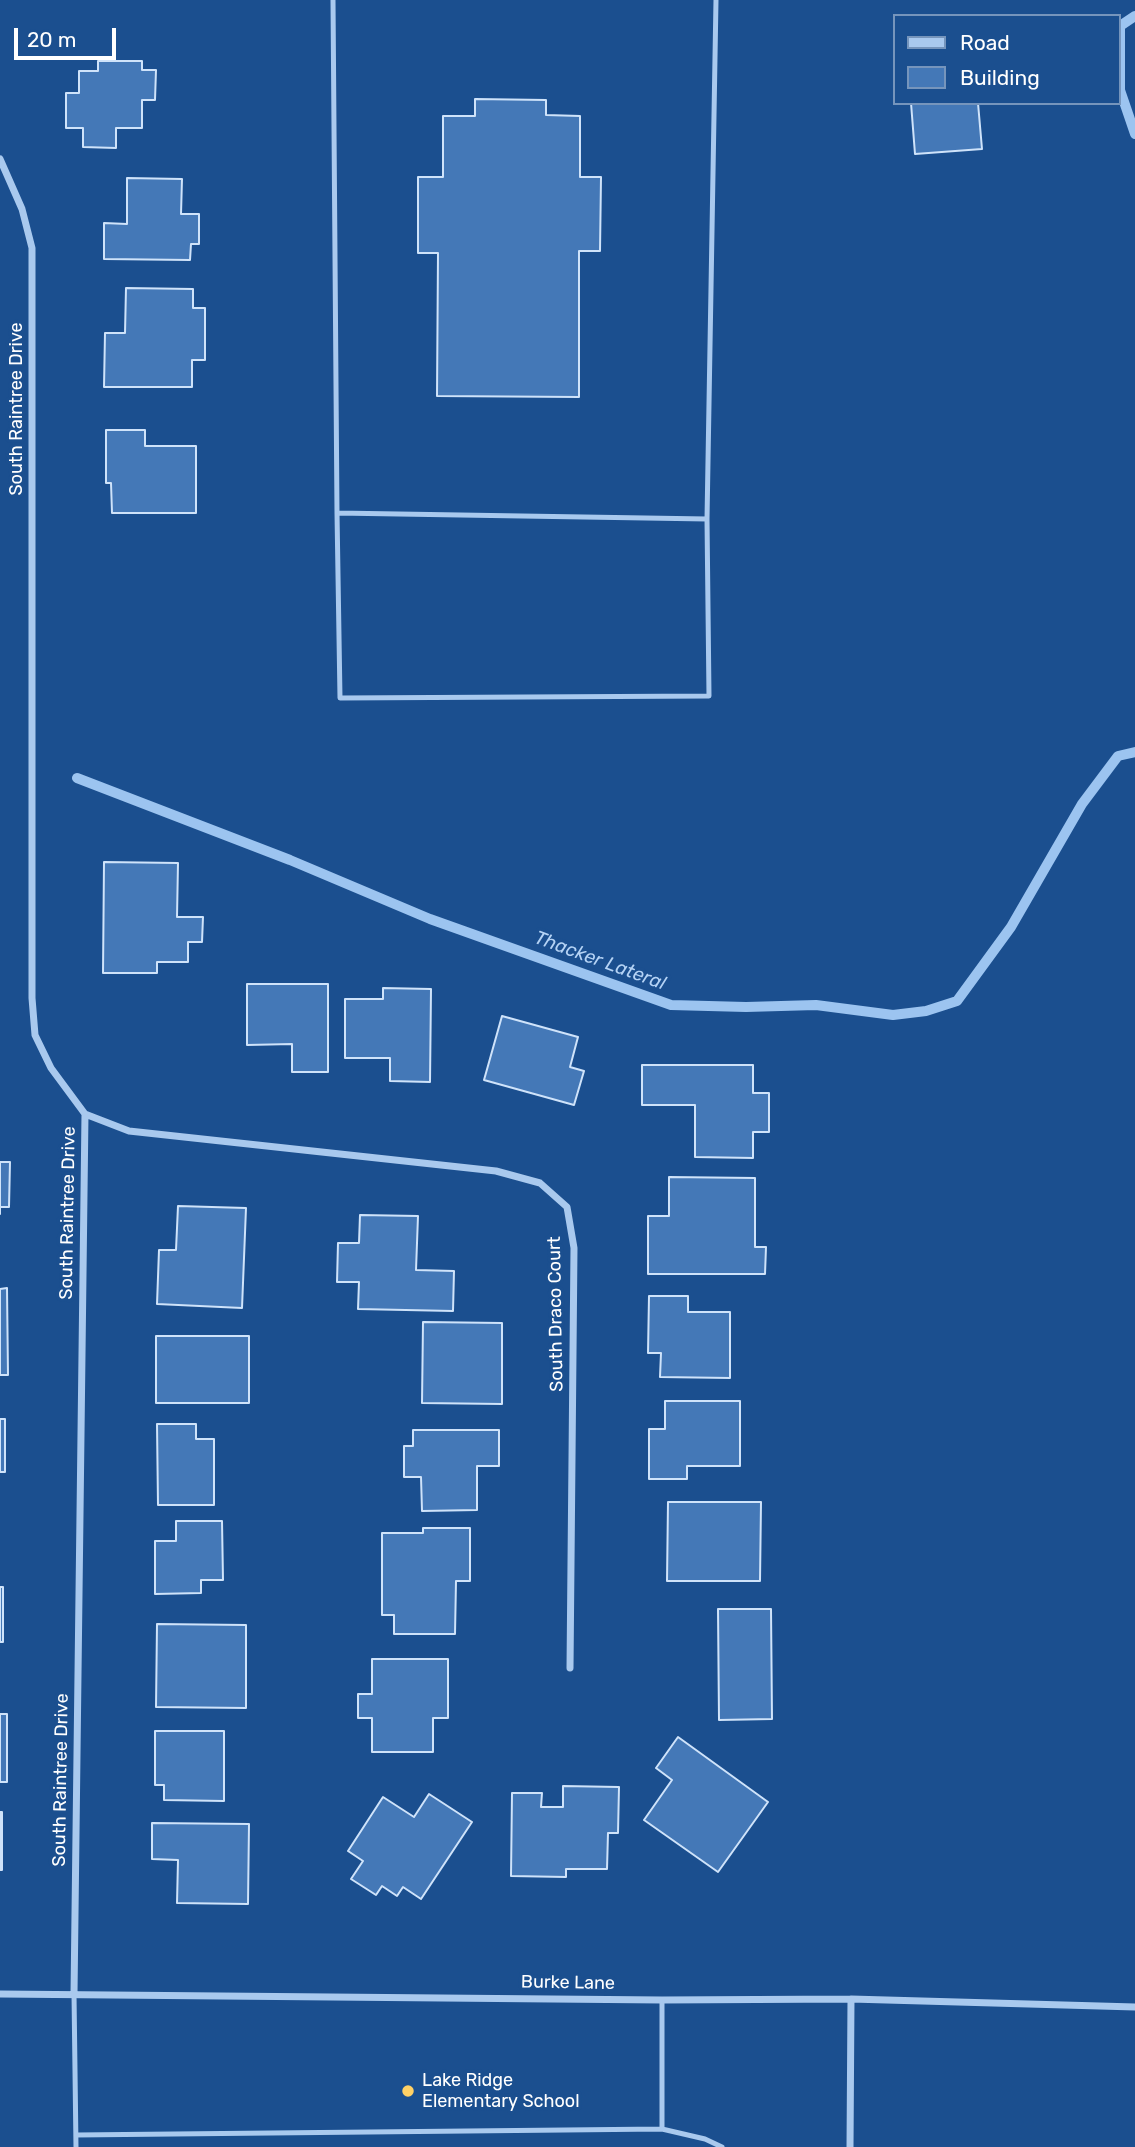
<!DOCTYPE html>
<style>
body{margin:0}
#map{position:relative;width:1135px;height:2147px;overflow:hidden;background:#1b4f8f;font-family:Rubik,sans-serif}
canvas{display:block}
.legend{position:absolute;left:893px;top:14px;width:228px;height:91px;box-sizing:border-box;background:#1b4f8f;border:2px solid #7695bc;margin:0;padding:9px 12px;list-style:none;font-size:21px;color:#fff}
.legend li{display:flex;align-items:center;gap:14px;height:35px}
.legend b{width:35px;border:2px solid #7695bc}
.scale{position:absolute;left:14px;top:28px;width:102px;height:32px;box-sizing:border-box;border:4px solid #fff;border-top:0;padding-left:9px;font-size:21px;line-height:24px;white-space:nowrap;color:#fff;-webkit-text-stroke:5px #1b4f8f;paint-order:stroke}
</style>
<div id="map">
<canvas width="1135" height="2147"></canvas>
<ul class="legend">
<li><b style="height:9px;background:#a9c9ee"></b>Road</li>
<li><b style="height:19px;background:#4478b7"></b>Building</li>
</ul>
<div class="scale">20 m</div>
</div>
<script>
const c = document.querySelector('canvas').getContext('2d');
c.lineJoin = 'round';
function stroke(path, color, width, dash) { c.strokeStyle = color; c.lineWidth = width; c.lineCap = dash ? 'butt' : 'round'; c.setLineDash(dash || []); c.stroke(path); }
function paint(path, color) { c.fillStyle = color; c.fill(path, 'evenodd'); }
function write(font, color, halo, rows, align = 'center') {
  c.font = font + ' Rubik,sans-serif'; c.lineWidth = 7; c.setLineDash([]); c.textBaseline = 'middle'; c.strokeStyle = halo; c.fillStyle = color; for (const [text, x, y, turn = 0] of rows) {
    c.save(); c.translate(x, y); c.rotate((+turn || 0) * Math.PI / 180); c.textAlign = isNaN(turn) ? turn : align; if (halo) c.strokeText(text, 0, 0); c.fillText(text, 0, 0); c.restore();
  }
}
stroke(new Path2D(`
 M 1135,16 L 1120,26 L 1120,90 L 1135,134
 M 77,778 L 290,860 L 430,919 L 671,1005 L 746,1007 L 816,1005 L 893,1015 L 926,1011 L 957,1001 L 1011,927 L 1082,804 L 1118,756 L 1135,752`), '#9cc4f0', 10);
const building = new Path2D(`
 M 98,61 L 142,61 L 142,70 L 156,70 L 155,100 L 142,100 L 142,128 L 116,128 L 116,148 L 83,147 L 83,128 L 66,128 L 66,93 L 79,93 L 79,71 L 98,71 Z
 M 475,99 L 546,100 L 546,115 L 580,116 L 580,177 L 601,177 L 600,251 L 579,251 L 579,397 L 437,396 L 438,253 L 418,253 L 418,177 L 443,177 L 443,116 L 475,116 Z
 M 911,103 L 978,103 L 982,149 L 915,154 Z
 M 127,178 L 182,179 L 181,214 L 199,214 L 199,244 L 191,244 L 190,260 L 104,259 L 104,223 L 127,224 Z
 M 126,288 L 193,289 L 193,308 L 205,308 L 205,360 L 192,360 L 192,387 L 104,387 L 105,333 L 125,333 Z
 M 106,430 L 145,430 L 145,446 L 196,446 L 196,513 L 112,513 L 111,483 L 106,483 Z
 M 104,862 L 178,863 L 177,917 L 203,917 L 202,942 L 188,942 L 188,962 L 157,962 L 157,973 L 103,973 Z
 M 247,984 L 328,984 L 328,1072 L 292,1072 L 292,1044 L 247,1045 Z
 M 383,988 L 431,989 L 430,1082 L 390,1081 L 390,1058 L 345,1058 L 345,999 L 383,999 Z
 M 502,1016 L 578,1037 L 570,1067 L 584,1071 L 574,1105 L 484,1080 Z
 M 642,1065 L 753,1065 L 753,1093 L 769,1093 L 769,1132 L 753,1132 L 753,1158 L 695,1157 L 695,1105 L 642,1105 Z
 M 0,1162 L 10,1162 L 9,1207 L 0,1207 L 0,1214 Z
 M 669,1177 L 755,1178 L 755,1247 L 766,1247 L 765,1274 L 648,1274 L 648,1216 L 669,1216 Z
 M 178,1206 L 246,1208 L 242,1308 L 157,1304 L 159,1250 L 176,1250 Z
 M 360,1215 L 418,1216 L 416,1270 L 454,1271 L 453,1311 L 358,1309 L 359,1282 L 337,1282 L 338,1243 L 359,1243 Z
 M 7,1288 L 8,1375 L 0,1375 L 0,1289 Z
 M 649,1296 L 688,1296 L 688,1312 L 730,1312 L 730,1378 L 660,1377 L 661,1353 L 648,1353 Z
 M 423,1322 L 502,1323 L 502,1404 L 422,1403 Z
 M 156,1336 L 249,1336 L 249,1403 L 156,1403 Z
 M 665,1401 L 740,1401 L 740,1466 L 687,1466 L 687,1479 L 649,1479 L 649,1429 L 665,1429 Z
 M 0,1419 L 5,1419 L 5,1472 L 0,1472 Z
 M 157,1424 L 196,1424 L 196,1439 L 214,1439 L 214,1505 L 158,1505 Z
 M 413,1430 L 499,1430 L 499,1466 L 477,1466 L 477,1510 L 422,1511 L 421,1477 L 404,1477 L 404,1446 L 413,1446 Z
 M 668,1502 L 761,1502 L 760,1581 L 667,1581 Z
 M 176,1521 L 222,1521 L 223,1580 L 201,1580 L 201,1593 L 155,1594 L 155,1541 L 176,1541 Z
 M 423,1528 L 470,1528 L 470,1581 L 456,1581 L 455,1634 L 394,1634 L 394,1615 L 382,1615 L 382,1533 L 423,1533 Z
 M 0,1587 L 3,1587 L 3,1642 L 0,1642 Z
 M 718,1609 L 771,1609 L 772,1719 L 719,1720 Z
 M 157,1624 L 246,1625 L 246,1708 L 156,1707 Z
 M 372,1659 L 448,1659 L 448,1718 L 433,1718 L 433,1752 L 372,1752 L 372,1718 L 358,1718 L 358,1694 L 372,1694 Z
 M 0,1714 L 7,1714 L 7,1782 L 0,1782 Z
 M 155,1731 L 224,1731 L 224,1801 L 164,1800 L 164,1785 L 155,1785 Z
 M 678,1737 L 768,1802 L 718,1872 L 644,1820 L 672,1780 L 656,1768 Z
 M 563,1786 L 619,1787 L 618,1833 L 608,1833 L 607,1869 L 566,1869 L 566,1877 L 511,1876 L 512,1793 L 542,1793 L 541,1807 L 563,1807 Z
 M 429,1794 L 472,1822 L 421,1899 L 403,1887 L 397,1896 L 382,1886 L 376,1895 L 351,1879 L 363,1861 L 348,1851 L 383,1797 L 414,1817 Z
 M 0,1812 L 2,1812 L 2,1870 L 0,1870 Z
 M 152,1823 L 249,1824 L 248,1904 L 177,1903 L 178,1860 L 152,1859 Z`);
paint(building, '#4478b7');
stroke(building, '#cfe3fa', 2);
stroke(new Path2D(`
 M 333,0 L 337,513 L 707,519 L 716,0
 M 337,513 L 340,698 L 709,696 L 707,519
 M 74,1994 L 76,2147
 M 662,2000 L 662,2129 L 705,2139 L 722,2147
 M 76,2135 L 662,2129`), '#a9c9ee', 5);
stroke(new Path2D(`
 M 0,159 L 22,209 L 32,248 L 32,998 L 35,1035 L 51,1068 L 85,1114 L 74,1994
 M 85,1114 L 129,1131 L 496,1171 L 540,1183 L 567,1207 L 574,1248 L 570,1668
 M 0,1994 L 662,2000 L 851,1999 L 1135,2007
 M 850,2147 L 851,1999`), '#a9c9ee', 7);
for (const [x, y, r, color] of [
 [408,2091,7,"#ffd166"]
]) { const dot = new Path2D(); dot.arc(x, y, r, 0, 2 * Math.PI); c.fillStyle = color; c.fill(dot); stroke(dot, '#1b4f8f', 2.5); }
write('18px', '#fff', '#1b4f8f', [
 ["South Raintree Drive",17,409,-90],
 ["South Raintree Drive",68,1213,-89],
 ["South Draco Court",556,1314,-91],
 ["South Raintree Drive",61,1780,-89],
 ["Burke Lane",568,1983,1]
]);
write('18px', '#fff', '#1b4f8f', [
 ["Lake Ridge",422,2081],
 ["Elementary School",422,2102]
], 'left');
write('italic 19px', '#b5d3f5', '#1b4f8f', [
 ["Thacker Lateral",600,961,20]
]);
</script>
